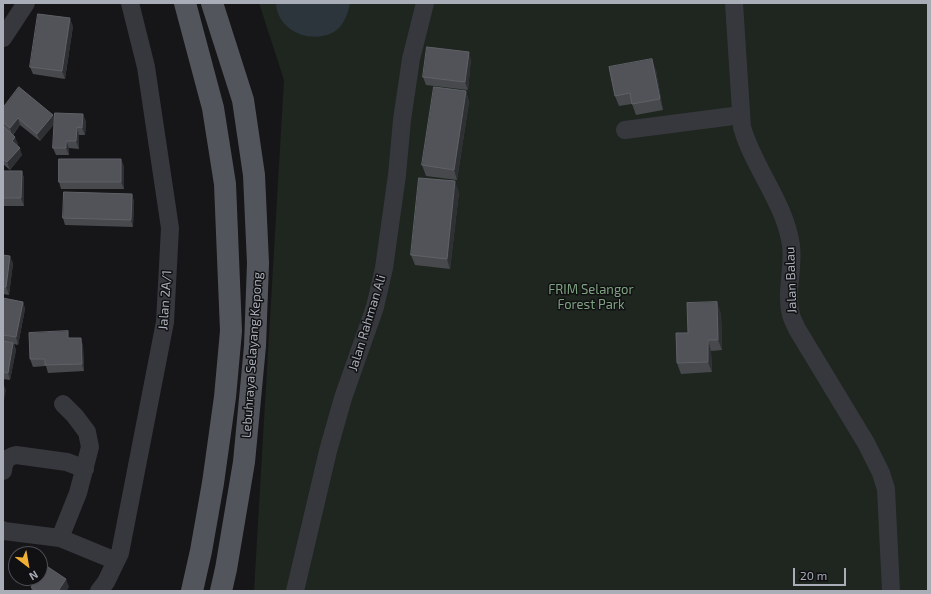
<!DOCTYPE html>
<style>
body{margin:0}
#map{position:relative;width:931px;height:594px;overflow:hidden;background:#161618;font-family:"Exo 2",sans-serif}
canvas{display:block}
.frame{position:absolute;inset:0;border:4px solid #a8adb8;pointer-events:none}
.north{position:absolute;left:8px;top:546px;width:40px;height:40px;box-sizing:border-box;background:#111113;border:1px solid #4d4f55;border-radius:50%;rotate:149deg;font-size:11px;font-weight:700;line-height:16px;text-align:center;color:#a8adb8}
.north::after{content:'';display:block;margin:auto;width:14px;height:18px;background:#f2b134;clip-path:polygon(50% 0,100% 100%,50% 72%,0 100%)}
.scale{position:absolute;left:793px;top:568px;width:53px;height:18px;box-sizing:border-box;border:2px solid #a8adb8;border-top:0;padding-left:5px;font-size:12px;line-height:14px;white-space:nowrap;color:#a8adb8;-webkit-text-stroke:3px #111113;paint-order:stroke}
</style>
<div id="map">
<canvas width="931" height="594"></canvas>
<div class="frame"></div>
<div class="north">N</div>
<div class="scale">20 m</div>
</div>
<script>
const c = document.querySelector('canvas').getContext('2d');
c.lineJoin = 'round';
function paint(path, color) { c.fillStyle = color; c.fill(path, 'evenodd'); }
function stroke(path, color, width, dash) { c.strokeStyle = color; c.lineWidth = width; c.lineCap = dash ? 'butt' : 'round'; c.setLineDash(dash || []); c.stroke(path); }
function write(font, color, halo, rows, align = 'center') {
  c.font = font + ' "Exo 2",sans-serif'; c.lineWidth = 3; c.setLineDash([]); c.textBaseline = 'middle'; c.strokeStyle = halo; c.fillStyle = color; for (const [text, x, y, turn = 0] of rows) {
    c.save(); c.translate(x, y); c.rotate((+turn || 0) * Math.PI / 180); c.textAlign = isNaN(turn) ? turn : align; if (halo) c.strokeText(text, 0, 0); c.fillText(text, 0, 0); c.restore();
  }
}
paint(new Path2D(`
 M 259,3 L 928,3 L 928,591 L 254,591 L 284,80 Z`), '#1e261f');
paint(new Path2D(`
 M 276,3 L 350,3 C 348,14 343,28 332,33 C 309,44 277,30 276,3 Z`), '#2c353c');
stroke(new Path2D(`
 M 734,3 L 742,127 C 753,167 785,203 791,245 C 794,268 785,292 791,315 C 792,319 795,324 797,329 L 866,443 L 881,473 L 886,489 L 891,591
 M 3,38 L 26,3
 M 625,130 L 741,115
 M 3,471 C 4,461 7,457 16,455 L 67,462 L 85,469
 M 3,530 L 4,531 L 60,538 L 116,561
 M 60,538 L 78,493 L 90,447 L 87,432 L 75,416 L 63,404
 M 99,591 L 106,582 L 120,553 L 165,322 L 170,228 L 146,67 L 130,3
 M 295,591 L 328,451 L 343,398 L 375,307 L 384,268 L 397,175 L 402,120 L 411,59 L 425,3`), '#37383d', 18);
stroke(new Path2D(`
 M 185,3 L 213,108 L 225,184 L 231,331 L 225,397 L 213,483 L 201,551 L 192,591
 M 212,3 L 243,100 L 254,175 L 258,263 L 255,346 L 244,462 L 226,569 L 221,591`), '#53555c', 22);
paint(new Path2D(`
 M 73,26 L 65,79 L 33,74 L 30,67 Z
 M 471,59 L 468,90 L 426,85 L 423,77 Z
 M 656,70 L 663,110 L 636,115 L 632,104 L 619,106 L 615,96 Z
 M 466,91 L 469,102 L 457,180 L 426,176 L 422,165 Z
 M 3,108 L 54,118 L 86,121 L 85,135 L 79,135 L 79,149 L 69,148 L 69,155 L 56,155 L 53,148 L 54,124 L 40,141 L 20,125 L 13,135 L 18,144 L 17,145 L 22,155 L 10,170 L 3,164 Z
 M 124,166 L 124,189 L 61,189 L 59,182 Z
 M 3,171 L 22,171 L 24,179 L 24,206 L 3,206 Z
 M 459,192 L 450,269 L 415,265 L 411,255 Z
 M 132,194 L 134,202 L 133,227 L 65,225 L 63,218 Z
 M 3,255 L 13,263 L 9,295 L 3,294 Z
 M 3,298 L 23,302 L 25,309 L 18,345 L 14,344 L 16,350 L 10,380 L 3,379 Z
 M 721,313 L 722,350 L 711,351 L 712,372 L 681,374 L 677,363 L 688,333 Z
 M 70,338 L 83,345 L 84,371 L 48,373 L 46,366 L 33,367 L 30,359 Z
 M 31,587 L 69,587 L 66,591 L 32,591 Z`), '#47494d');
paint(new Path2D(`
 M 70,18 L 73,26 L 65,79 L 62,71 Z
 M 469,52 L 471,59 L 468,90 L 465,82 Z
 M 652,59 L 656,70 L 663,110 L 660,99 Z
 M 466,91 L 469,102 L 457,180 L 454,170 Z
 M 83,114 L 86,121 L 85,135 L 82,128 Z
 M 53,115 L 56,122 L 40,141 L 37,134 Z
 M 18,118 L 20,125 L 12,135 L 10,128 Z
 M 77,127 L 79,135 L 79,149 L 76,141 Z
 M 15,137 L 18,144 L 14,148 L 12,141 Z
 M 66,141 L 69,148 L 69,155 L 66,148 Z
 M 20,148 L 22,155 L 10,170 L 7,162 Z
 M 121,159 L 124,166 L 124,189 L 121,182 Z
 M 22,171 L 24,179 L 24,206 L 21,198 Z
 M 455,181 L 459,192 L 450,269 L 447,259 Z
 M 132,194 L 134,202 L 133,227 L 131,220 Z
 M 10,256 L 13,263 L 9,295 L 6,287 Z
 M 23,302 L 25,309 L 18,345 L 16,337 Z
 M 717,302 L 721,313 L 722,350 L 718,340 Z
 M 81,338 L 83,345 L 84,371 L 82,364 Z
 M 708,340 L 711,351 L 712,372 L 708,362 Z
 M 13,343 L 16,350 L 10,380 L 8,373 Z
 M 3,383 L 6,390 L 3,406 Z
 M 66,579 L 69,587 L 66,591 L 58,591 Z`), '#2f3033');
const building = new Path2D(`
 M 38,14 L 70,18 L 62,71 L 30,67 Z
 M 427,47 L 469,52 L 465,82 L 423,77 Z
 M 652,59 L 660,99 L 632,104 L 630,93 L 615,96 L 609,67 Z
 M 19,87 L 53,115 L 37,134 L 18,118 L 10,128 L 3,122 L 3,108 Z
 M 434,87 L 466,91 L 454,170 L 422,165 Z
 M 55,113 L 83,114 L 82,128 L 77,127 L 76,141 L 66,141 L 66,148 L 53,148 Z
 M 3,126 L 15,137 L 12,141 L 20,148 L 7,162 L 3,159 Z
 M 59,159 L 121,159 L 121,182 L 59,182 Z
 M 3,171 L 22,171 L 21,198 L 3,198 Z
 M 419,178 L 455,181 L 447,259 L 411,255 Z
 M 64,192 L 132,194 L 131,220 L 63,218 Z
 M 3,255 L 10,256 L 6,287 L 3,287 Z
 M 3,298 L 23,302 L 16,337 L 3,335 Z
 M 717,302 L 718,340 L 708,340 L 708,362 L 677,363 L 676,333 L 688,333 L 687,303 Z
 M 68,331 L 68,338 L 81,338 L 82,364 L 45,365 L 45,359 L 30,359 L 29,333 Z
 M 3,341 L 13,343 L 8,373 L 3,372 Z
 M 45,565 L 66,579 L 58,591 L 36,591 L 31,587 L 37,578 L 40,578 L 40,573 Z`);
paint(building, '#525359');
stroke(building, '#5f6168', 1);
write('13px', '#a8adb8', '#111113', [
 ["Jalan Balau",791,280,-92],
 ["Jalan 2A/1",165,300,-86],
 ["Jalan Rahman Ali",367,323,-73],
 ["Lebuhraya Selayang Kepong",252,355,-86]
]);
write('13px', '#7fa381', '#111113', [
 ["FRIM Selangor",591,290],
 ["Forest Park",591,305]
]);
</script>
